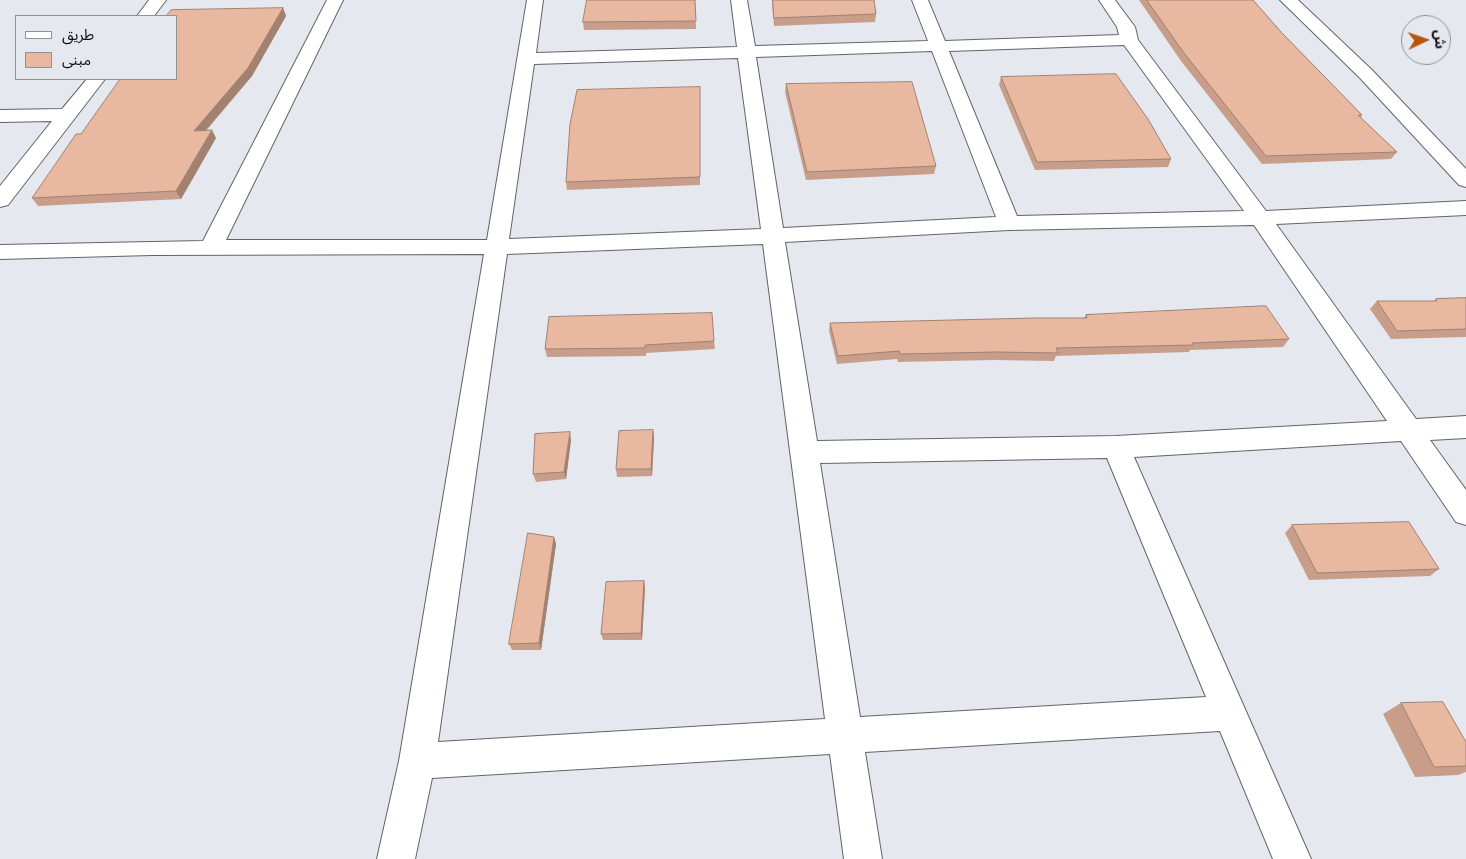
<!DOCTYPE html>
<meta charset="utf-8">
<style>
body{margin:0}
#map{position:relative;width:1466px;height:859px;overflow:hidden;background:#e5e8ef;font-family:Roboto,"Noto Sans Arabic",sans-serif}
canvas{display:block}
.legend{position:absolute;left:15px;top:15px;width:162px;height:65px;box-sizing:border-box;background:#e5e8ef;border:1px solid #909297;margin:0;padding:6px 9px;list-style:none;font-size:15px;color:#101113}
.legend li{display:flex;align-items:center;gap:10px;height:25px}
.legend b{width:25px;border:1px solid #909297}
.north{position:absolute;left:1401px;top:15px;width:50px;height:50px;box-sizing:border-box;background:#e5e8ef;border:1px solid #909297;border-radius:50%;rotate:87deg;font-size:14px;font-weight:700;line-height:20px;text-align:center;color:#101113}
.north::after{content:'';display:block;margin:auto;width:18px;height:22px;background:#b5560e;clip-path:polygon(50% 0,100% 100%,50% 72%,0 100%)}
</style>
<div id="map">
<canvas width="1466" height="859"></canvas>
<ul class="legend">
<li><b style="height:6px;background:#fff"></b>طريق</li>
<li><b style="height:14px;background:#e8b8a0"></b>مبنى</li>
</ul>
<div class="north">ش</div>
</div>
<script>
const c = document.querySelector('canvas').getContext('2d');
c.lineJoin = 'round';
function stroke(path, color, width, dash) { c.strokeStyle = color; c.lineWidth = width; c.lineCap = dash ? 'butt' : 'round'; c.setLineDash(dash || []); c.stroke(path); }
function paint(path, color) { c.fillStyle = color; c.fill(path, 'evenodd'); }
const minor = new Path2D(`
 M 149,0 L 166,0 L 154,16 L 137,16 Z
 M 327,0 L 343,0 L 226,240 L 487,240 L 527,0 L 543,0 L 536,53 L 737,47 L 731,0 L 747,0 L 755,46 L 928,41 L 912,0 L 928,0 L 945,41 L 1119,35 L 1117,27 L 1099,0 L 1115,0 L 1135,27 L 1138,40 L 1266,211 L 1466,201 L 1466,215 L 1276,224 L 1416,419 L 1466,416 L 1466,438 L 1430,440 L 1466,490 L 1466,525 L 1456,522 L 1401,441 L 1134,457 L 1311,859 L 1273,859 L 1220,731 L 865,752 L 882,859 L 844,859 L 830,754 L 432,778 L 415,859 L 377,859 L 399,761 L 484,254 L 152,255 L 0,259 L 0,245 L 203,241 ZM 1124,45 L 1244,211 L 1017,216 L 949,51 ZM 932,51 L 996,217 L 783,228 L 756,57 ZM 738,58 L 761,229 L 509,239 L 534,64 ZM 1254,225 L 1387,421 L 1116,436 L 817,441 L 785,242 L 1009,230 ZM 763,244 L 825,719 L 438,742 L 507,254 ZM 1107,458 L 1206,697 L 860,717 L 820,463 Z
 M 1280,0 L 1298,0 L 1372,70 L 1466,169 L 1466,187 L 1459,185 L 1360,78 Z
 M 87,79 L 105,79 L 8,205 L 0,207 L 0,186 L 52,121 L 0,122 L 0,110 L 62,109 Z`);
stroke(minor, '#616469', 2);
paint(minor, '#fff');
paint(new Path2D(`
 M 695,0 L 696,29 L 584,30 L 583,22 Z
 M 772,0 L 874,0 L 876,14 L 875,22 L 774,26 Z
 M 1139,0 L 1253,0 L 1282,33 L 1362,115 L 1361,118 L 1397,152 L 1391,159 L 1262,164 L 1181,61 Z
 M 283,8 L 286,16 L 252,76 L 206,131 L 216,138 L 181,199 L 38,206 L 32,198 L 81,134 Z
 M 1001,77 L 1171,159 L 1168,167 L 1035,170 L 999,85 Z
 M 786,84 L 936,166 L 934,174 L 806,180 L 785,92 Z
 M 700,87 L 700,185 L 567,190 L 566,182 Z
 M 1466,298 L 1466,337 L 1391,339 L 1370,309 L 1377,301 L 1434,301 L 1436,299 Z
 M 1086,315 L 1289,339 L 1283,347 L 1190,350 L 1189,352 L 1056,356 L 1054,361 L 993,360 L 898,362 L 897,359 L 837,364 L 829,331 L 830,323 L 1084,318 Z
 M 714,341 L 715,349 L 646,353 L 646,356 L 547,357 L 545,349 Z
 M 653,430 L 654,438 L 652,476 L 617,477 L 616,469 Z
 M 571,440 L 566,479 L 536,482 L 533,474 Z
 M 1292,525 L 1439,569 L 1430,576 L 1309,580 L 1285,533 Z
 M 554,537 L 556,544 L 541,650 L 512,650 L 509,644 Z
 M 644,581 L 645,588 L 642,640 L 603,640 L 601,634 Z
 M 1401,703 L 1466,766 L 1466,772 L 1458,775 L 1415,777 L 1383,714 Z`), '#c89e8a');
paint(new Path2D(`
 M 283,8 L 286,16 L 252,76 L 198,139 L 194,131 Z
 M 212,130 L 216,138 L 181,199 L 176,191 Z
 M 653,430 L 654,438 L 652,476 L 651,469 Z
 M 570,432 L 571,440 L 566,479 L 564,472 Z
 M 554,537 L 556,544 L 541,650 L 539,643 Z
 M 644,581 L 645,588 L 642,640 L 641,633 Z`), '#a28170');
const building = new Path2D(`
 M 587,0 L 695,0 L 696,21 L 583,22 Z
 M 773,0 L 874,0 L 876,14 L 774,18 Z
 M 1147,0 L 1253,0 L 1282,33 L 1362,115 L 1358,115 L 1397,152 L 1266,156 L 1184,53 Z
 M 283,8 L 248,68 L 194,131 L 212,130 L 176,191 L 32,198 L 76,134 L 81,134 L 120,79 L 176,79 L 176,16 L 166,16 L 171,10 Z
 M 1116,74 L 1148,119 L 1171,159 L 1037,162 L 1001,77 Z
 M 912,82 L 936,166 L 807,172 L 786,84 Z
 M 700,87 L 700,177 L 566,182 L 570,124 L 577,90 Z
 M 1466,298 L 1466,329 L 1397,331 L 1377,301 L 1437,301 L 1436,299 Z
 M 1266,306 L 1289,339 L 1192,343 L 1193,345 L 1056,348 L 1058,353 L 996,352 L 900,354 L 899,351 L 838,356 L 830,323 L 1034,318 L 1087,318 L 1086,315 Z
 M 712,313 L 714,341 L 645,345 L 645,348 L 545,349 L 549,317 Z
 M 653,430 L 651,469 L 616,469 L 619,431 Z
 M 570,432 L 564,472 L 533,474 L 535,434 Z
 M 1409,522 L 1439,569 L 1317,573 L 1292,525 Z
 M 528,533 L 554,537 L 539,643 L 509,644 Z
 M 644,581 L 641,633 L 601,634 L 606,582 Z
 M 1443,702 L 1466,742 L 1466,766 L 1434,767 L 1401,703 Z`);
paint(building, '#e8b8a0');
stroke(building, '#a28170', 1);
</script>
